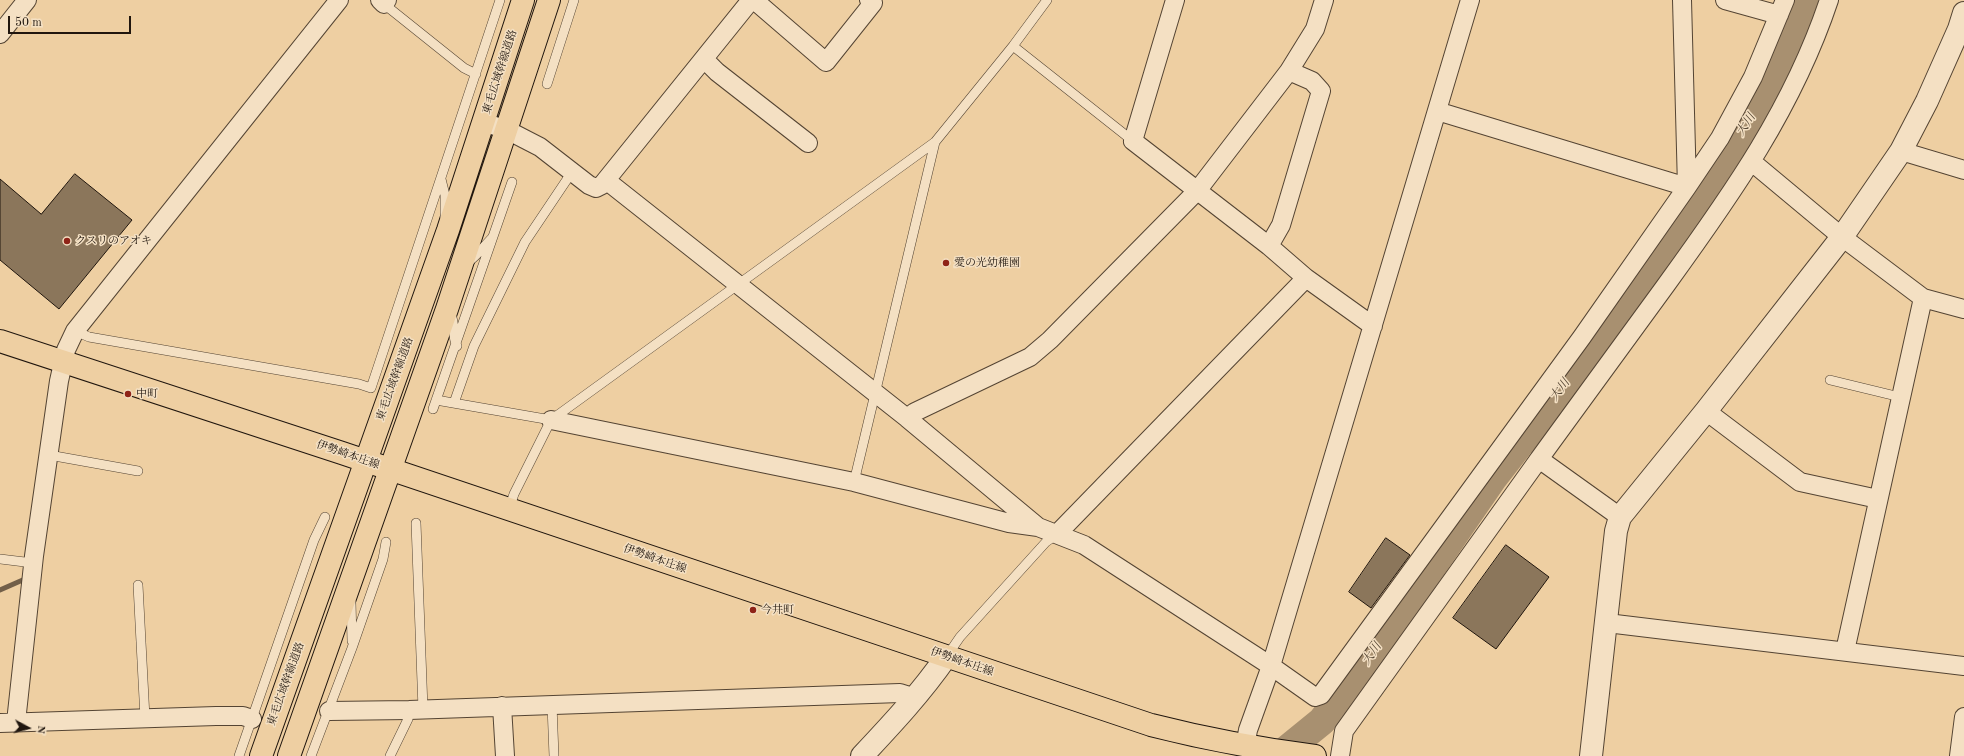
<!DOCTYPE html>
<meta charset="utf-8">
<style>
body{margin:0}
#map{position:relative;width:1964px;height:756px;overflow:hidden;background:#eecfa2;font-family:"Old Standard TT",serif}
canvas{display:block}
.north{position:absolute;left:8px;top:708px;width:40px;height:40px;-webkit-text-stroke:3px #f4e0c3;paint-order:stroke;rotate:97deg;font-size:11px;font-weight:700;line-height:16px;text-align:center;color:#20160e}
.north::after{content:'';display:block;margin:auto;width:14px;height:18px;background:#20160e;clip-path:polygon(50% 0,100% 100%,50% 72%,0 100%)}
.scale{position:absolute;left:8px;top:16px;width:123px;height:18px;box-sizing:border-box;border:2px solid #20160e;border-top:0;padding-left:5px;font-size:12px;line-height:14px;white-space:nowrap;color:#20160e;-webkit-text-stroke:3px #f4e0c3;paint-order:stroke}
</style>
<div id="map">
<canvas width="1964" height="756"></canvas>
<div class="north">N</div>
<div class="scale">50 m</div>
</div>
<script>
const c = document.querySelector('canvas').getContext('2d');
c.lineJoin = 'round';
function stroke(path, color, width, dash) { c.strokeStyle = color; c.lineWidth = width; c.lineCap = dash ? 'butt' : 'round'; c.setLineDash(dash || []); c.stroke(path); }
function paint(path, color) { c.fillStyle = color; c.fill(path, 'evenodd'); }
function write(font, color, halo, rows, align = 'center') {
  c.font = font + ' "Old Standard TT","Noto Serif JP",serif'; c.lineWidth = 3; c.setLineDash([]); c.textBaseline = 'middle'; c.strokeStyle = halo; c.fillStyle = color; for (const [text, x, y, turn = 0] of rows) {
    c.save(); c.translate(x, y); c.rotate((+turn || 0) * Math.PI / 180); c.textAlign = isNaN(turn) ? turn : align; if (halo) c.strokeText(text, 0, 0); c.fillText(text, 0, 0); c.restore();
  }
}
stroke(new Path2D(`
 M 0,590 L 25,579`), '#725f49', 5);
stroke(new Path2D(`
 M 1279,756 L 1322,721 L 1365,664 L 1493,478 L 1564,387 L 1659,259 L 1759,105 L 1791,41 L 1804,0`), '#a89070', 29);
const building = new Path2D(`
 M 75,174 L 132,220 L 59,309 L 0,260 L 0,179 L 41,214 Z
 M 1386,538 L 1410,555 L 1371,608 L 1349,592 Z
 M 1506,545 L 1549,577 L 1496,649 L 1453,618 Z`);
paint(building, '#8b765b');
stroke(building, '#20160e', 1);
const service = new Path2D(`
 M 384,4 L 464,68 L 476,74
 M 1013,46 L 1133,141
 M 547,84 L 574,0
 M 441,179 L 445,195 L 445,217
 M 467,263 C 477,256 484,246 493,237
 M 451,315 C 456,325 451,335 457,346
 M 75,331 L 89,337 L 359,384 L 371,388 L 500,0
 M 1830,380 L 1900,397
 M 436,400 L 551,420
 M 454,403 L 474,346 L 525,242 L 572,172
 M 433,409 L 512,182
 M 49,455 L 138,471
 M 854,482 L 935,142
 M 509,509 L 514,494 L 551,420 L 935,142 L 1013,46 L 1047,0
 M 416,523 L 423,709
 M 0,559 L 33,563
 M 138,585 L 145,718
 M 351,602 L 352,641
 M 947,656 L 960,637 L 1046,542 L 1057,534
 M 552,705 L 554,756
 M 239,756 L 314,540 L 325,517
 M 311,756 L 352,648 L 383,559 L 386,542
 M 390,756 L 408,719 L 409,710`);
const minor = new Path2D(`
 M 380,0 L 384,4 L 387,0
 M 754,0 L 826,62 L 873,3 L 869,0
 M 1175,0 L 1133,141 L 1269,246 L 1306,278 L 1373,326
 M 1725,0 L 1779,15
 M 0,34 L 27,0
 M 704,59 L 717,72 L 808,143
 M 1437,111 L 1687,187 L 1682,0
 M 483,122 L 507,130 L 540,147 L 589,185 L 596,188 L 602,185 L 751,0
 M 1901,151 L 1964,170
 M 1752,162 L 1842,237 L 1923,298 L 1964,309
 M 607,181 L 907,418 L 1038,527
 M 1269,246 L 1281,225 L 1321,91 L 1312,81 L 1289,71
 M 1706,411 L 1800,482 L 1878,499
 M 907,418 L 915,412 L 1030,357 L 1050,340 L 1197,191 L 1289,71 L 1315,29 L 1324,0
 M 551,420 L 854,482 L 1009,523 L 1038,527 L 1084,545 L 1271,666 L 1315,697 L 1321,695 L 1582,337 L 1687,187 L 1720,138 L 1753,77 L 1785,0
 M 1620,517 L 1539,459 C 1581,401 1624,343 1666,285 C 1732,194 1793,108 1829,0
 M 1057,534 L 1306,278
 M 1607,623 L 1964,666
 M 1845,651 L 1923,298
 M 502,706 L 505,756
 M 329,711 L 409,710 L 900,693 L 916,698
 M 16,722 L 34,556 L 59,381 L 66,350 L 75,331 L 339,0
 M 0,723 L 216,716 L 243,716 L 252,719
 M 1245,746 L 1248,730 L 1271,666 L 1470,0
 M 1340,756 L 1344,731 L 1539,459
 M 1959,756 L 1964,717`);
const tertiary = new Path2D(`
 M 862,756 C 892,724 921,693 946,657
 M 1591,756 L 1616,531 L 1620,517 L 1706,411 L 1842,237 L 1901,151 L 1927,101 L 1959,29 L 1964,13`);
const primary = new Path2D(`
 M 0,341 L 342,453 L 1151,725 C 1206,739 1260,749 1315,756`);
const trunk = new Path2D(`
 M 261,756 L 448,230 L 523,0
 M 289,756 L 447,309 L 549,0`);
stroke(service, '#544433', 10);
stroke(minor, '#544433', 20);
stroke(tertiary, '#544433', 24);
stroke(primary, '#20160e', 24);
stroke(trunk, '#20160e', 24);
stroke(service, '#f4e0c3', 9);
stroke(minor, '#f4e0c3', 18);
stroke(tertiary, '#f4e0c3', 22);
stroke(primary, '#eecfa2', 22);
stroke(trunk, '#eecfa2', 22);
for (const [x, y, r, color] of [
 [67,241,4,"#8f2418"],
 [946,263,4,"#8f2418"],
 [128,394,4,"#8f2418"],
 [753,610,4,"#8f2418"]
]) { const dot = new Path2D(); dot.arc(x, y, r, 0, 2 * Math.PI); c.fillStyle = color; c.fill(dot); stroke(dot, '#f4e0c3', 1.5); }
write('11px', '#20160e', '#f4e0c3', [
 ["東毛広域幹線道路",500,72,-72],
 ["東毛広域幹線道路",395,379,-70],
 ["伊勢崎本庄線",348,455,19],
 ["伊勢崎本庄線",655,559,19],
 ["伊勢崎本庄線",962,662,19],
 ["東毛広域幹線道路",286,684,-70]
]);
write('11px', '#20160e', '#f4e0c3', [
 ["クスリのアオキ",75,241],
 ["愛の光幼稚園",954,263],
 ["中町",136,394],
 ["今井町",761,610]
], 'left');
write('italic 12px', '#564735', '#f4e0c3', [
 ["大川",1746,125,-57],
 ["大川",1560,390,-53],
 ["大川",1372,654,-55]
]);
</script>
